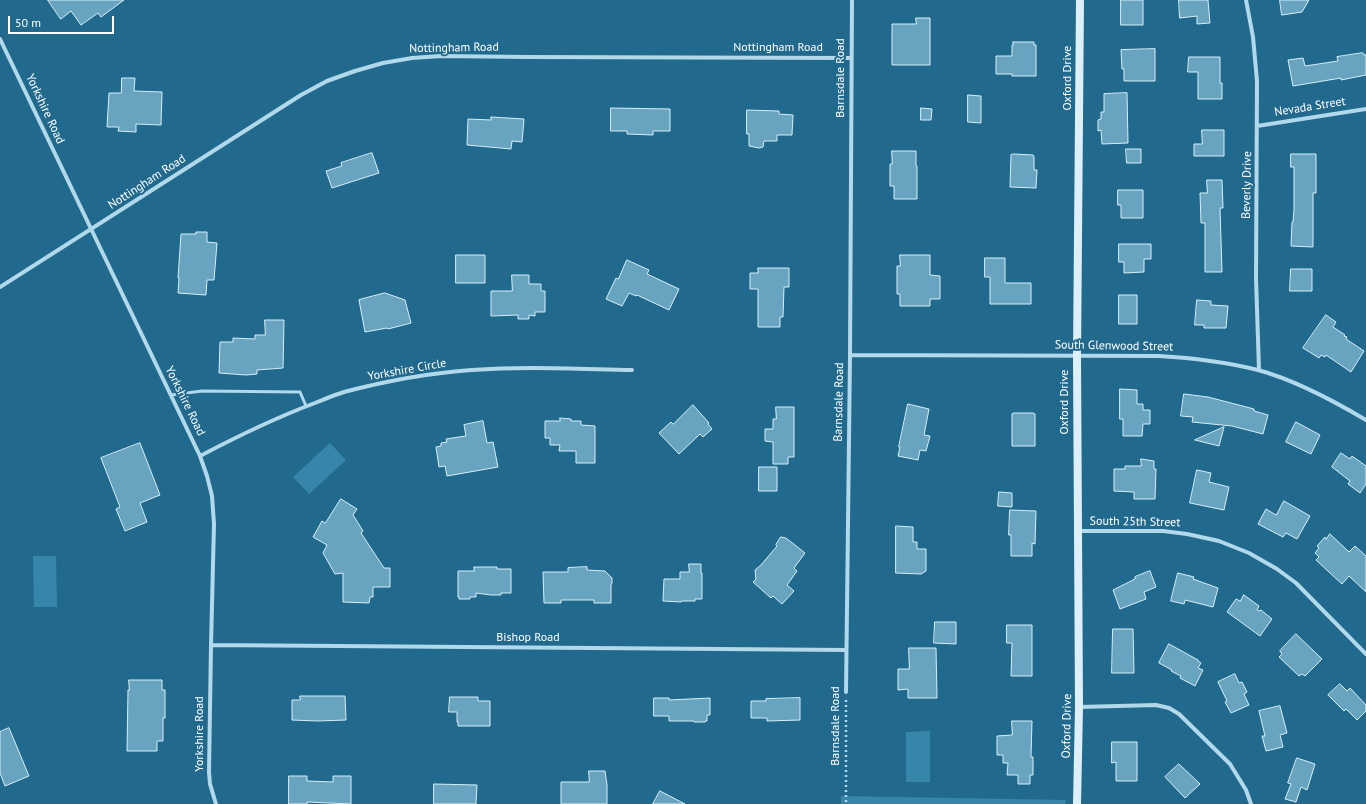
<!DOCTYPE html>
<style>
body{margin:0}
#map{position:relative;width:1366px;height:804px;overflow:hidden;background:#226a8d;font-family:"PT Sans",sans-serif}
canvas{display:block}
.scale{position:absolute;left:8px;top:16px;width:106px;height:18px;box-sizing:border-box;border:2px solid #fff;border-top:0;padding-left:5px;font-size:12px;line-height:14px;white-space:nowrap;color:#fff;-webkit-text-stroke:3px #226a8d;paint-order:stroke}
</style>
<div id="map">
<canvas width="1366" height="804"></canvas>
<div class="scale">50 m</div>
</div>
<script>
const c = document.querySelector('canvas').getContext('2d');
c.lineJoin = 'round';
function paint(path, color) { c.fillStyle = color; c.fill(path, 'evenodd'); }
function stroke(path, color, width, dash) { c.strokeStyle = color; c.lineWidth = width; c.lineCap = dash ? 'butt' : 'round'; c.setLineDash(dash || []); c.stroke(path); }
function write(font, color, halo, rows, align = 'center') {
  c.font = font + ' "PT Sans",sans-serif'; c.lineWidth = 4; c.setLineDash([]); c.textBaseline = 'middle'; c.strokeStyle = halo; c.fillStyle = color; for (const [text, x, y, turn = 0] of rows) {
    c.save(); c.translate(x, y); c.rotate((+turn || 0) * Math.PI / 180); c.textAlign = isNaN(turn) ? turn : align; if (halo) c.strokeText(text, 0, 0); c.fillText(text, 0, 0); c.restore();
  }
}
paint(new Path2D(`
 M 330,443 L 346,460 L 309,494 L 293,477 Z
 M 33,556 L 56,556 L 57,607 L 34,607 Z
 M 930,731 L 930,782 L 906,782 L 906,732 Z
 M 841,796 L 1066,800 L 1065,804 L 841,804 Z`), '#3686aa');
const building = new Path2D(`
 M 48,0 L 124,0 L 101,17 L 98,13 L 81,25 L 71,11 L 61,19 Z
 M 1121,0 L 1143,0 L 1143,25 L 1121,25 Z
 M 1179,0 L 1208,0 L 1210,23 L 1197,24 L 1197,16 L 1180,18 Z
 M 1280,0 L 1309,0 L 1302,12 L 1282,15 Z
 M 916,18 L 930,18 L 930,65 L 892,65 L 892,24 L 916,24 Z
 M 1013,42 L 1034,42 L 1034,45 L 1036,45 L 1036,76 L 1012,76 L 1012,74 L 996,74 L 996,56 L 1012,56 L 1012,45 L 1013,45 Z
 M 1155,49 L 1155,81 L 1124,81 L 1124,69 L 1122,69 L 1121,50 Z
 M 1363,53 L 1364,55 L 1366,55 L 1366,75 L 1341,80 L 1341,78 L 1293,86 L 1288,60 L 1303,58 L 1305,66 L 1338,61 L 1337,57 Z
 M 1189,57 L 1220,57 L 1220,83 L 1222,83 L 1222,99 L 1198,99 L 1198,72 L 1188,72 Z
 M 122,78 L 135,78 L 134,91 L 162,92 L 161,125 L 136,124 L 136,132 L 118,131 L 119,127 L 107,127 L 109,93 L 121,93 Z
 M 1127,93 L 1128,143 L 1102,144 L 1101,130 L 1098,131 L 1098,120 L 1101,119 L 1101,112 L 1104,112 L 1104,94 Z
 M 968,95 L 981,96 L 981,123 L 968,122 Z
 M 611,108 L 670,109 L 670,131 L 653,131 L 653,135 L 627,134 L 627,131 L 611,131 Z
 M 921,108 L 932,109 L 931,120 L 921,120 Z
 M 747,110 L 779,111 L 779,114 L 793,115 L 792,135 L 777,135 L 777,141 L 764,141 L 763,147 L 759,148 L 749,146 L 749,134 L 747,134 Z
 M 491,117 L 524,119 L 522,142 L 512,141 L 511,149 L 467,145 L 468,119 L 491,120 Z
 M 1202,130 L 1224,130 L 1224,156 L 1194,156 L 1194,144 L 1202,144 Z
 M 1126,149 L 1141,149 L 1141,163 L 1127,163 Z
 M 892,151 L 916,151 L 916,166 L 917,166 L 917,199 L 894,199 L 894,186 L 890,186 L 890,164 L 892,164 Z
 M 372,153 L 379,173 L 332,188 L 326,171 L 342,166 L 341,163 Z
 M 1013,154 L 1033,155 L 1034,156 L 1034,170 L 1037,170 L 1036,188 L 1010,187 L 1011,155 Z
 M 1291,154 L 1316,154 L 1316,193 L 1313,193 L 1313,247 L 1291,246 L 1292,222 L 1293,222 L 1294,209 L 1294,167 L 1291,167 Z
 M 1207,180 L 1222,180 L 1223,208 L 1220,208 L 1222,272 L 1205,272 L 1205,223 L 1201,223 L 1200,193 L 1207,193 Z
 M 1118,190 L 1143,190 L 1143,218 L 1121,218 L 1121,205 L 1118,205 Z
 M 196,232 L 207,232 L 207,242 L 217,243 L 214,280 L 207,280 L 206,295 L 178,293 L 179,278 L 178,278 L 181,234 L 196,234 Z
 M 1119,244 L 1151,244 L 1151,259 L 1144,259 L 1144,272 L 1124,273 L 1124,262 L 1119,262 Z
 M 456,255 L 485,255 L 485,283 L 456,283 Z
 M 900,255 L 930,255 L 930,275 L 940,276 L 940,299 L 930,299 L 930,306 L 900,306 L 900,294 L 897,294 L 897,266 L 900,266 Z
 M 985,258 L 1005,258 L 1005,283 L 1031,283 L 1031,304 L 990,304 L 990,277 L 985,277 Z
 M 627,260 L 649,270 L 647,274 L 679,289 L 669,310 L 637,295 L 636,296 L 629,293 L 622,306 L 606,299 L 616,278 L 618,279 Z
 M 758,268 L 789,268 L 789,287 L 784,287 L 783,317 L 780,317 L 780,327 L 758,327 L 758,289 L 750,289 L 750,273 L 758,273 Z
 M 1291,269 L 1312,269 L 1312,291 L 1290,291 Z
 M 512,275 L 529,275 L 529,284 L 541,284 L 541,291 L 545,291 L 545,312 L 535,312 L 535,316 L 529,315 L 529,319 L 518,319 L 518,315 L 491,316 L 491,291 L 512,291 Z
 M 385,293 L 405,300 L 411,323 L 388,329 L 387,328 L 365,332 L 359,300 Z
 M 1119,295 L 1137,295 L 1137,324 L 1119,324 Z
 M 1197,300 L 1211,301 L 1211,305 L 1228,306 L 1226,328 L 1204,328 L 1204,325 L 1195,325 Z
 M 1326,315 L 1336,322 L 1333,327 L 1345,335 L 1344,336 L 1347,337 L 1346,339 L 1364,351 L 1351,372 L 1326,355 L 1325,357 L 1321,355 L 1319,358 L 1303,348 Z
 M 265,320 L 284,320 L 283,368 L 257,370 L 257,374 L 246,375 L 219,373 L 220,342 L 233,342 L 233,338 L 255,339 L 255,335 L 265,335 Z
 M 1120,389 L 1137,390 L 1137,404 L 1143,404 L 1143,410 L 1150,410 L 1150,424 L 1143,424 L 1142,436 L 1123,436 L 1123,419 L 1120,419 Z
 M 1184,394 L 1208,397 L 1254,409 L 1254,411 L 1268,415 L 1263,434 L 1232,426 L 1192,422 L 1193,417 L 1181,416 Z
 M 908,404 L 929,409 L 924,435 L 930,436 L 926,451 L 920,450 L 918,460 L 898,456 L 900,447 L 899,447 Z
 M 693,405 L 709,423 L 708,424 L 712,429 L 703,437 L 700,434 L 679,454 L 659,433 L 671,422 L 673,424 Z
 M 776,407 L 794,407 L 794,457 L 788,457 L 788,464 L 773,464 L 773,442 L 765,441 L 765,429 L 773,429 L 773,419 L 776,419 Z
 M 1014,413 L 1033,413 L 1035,414 L 1035,446 L 1012,446 L 1012,414 Z
 M 560,418 L 571,419 L 571,421 L 581,421 L 581,425 L 595,426 L 595,463 L 576,463 L 576,451 L 559,451 L 560,445 L 550,445 L 550,438 L 545,438 L 545,421 L 560,421 Z
 M 483,421 L 487,443 L 493,442 L 498,467 L 447,476 L 445,466 L 439,467 L 436,447 L 441,446 L 441,443 L 447,442 L 446,439 L 466,436 L 464,425 Z
 M 1296,422 L 1320,435 L 1311,454 L 1286,442 Z
 M 1224,427 L 1219,446 L 1195,440 Z
 M 140,443 L 160,495 L 140,503 L 147,522 L 125,531 L 116,509 L 120,507 L 101,458 Z
 M 1341,453 L 1350,459 L 1352,456 L 1366,466 L 1366,484 L 1360,493 L 1348,484 L 1350,481 L 1332,467 Z
 M 1141,459 L 1154,461 L 1154,469 L 1156,469 L 1155,499 L 1134,499 L 1134,492 L 1114,491 L 1114,469 L 1125,469 L 1125,466 L 1141,466 Z
 M 759,467 L 777,467 L 777,491 L 759,491 Z
 M 1197,470 L 1211,473 L 1209,482 L 1229,487 L 1224,510 L 1190,503 Z
 M 999,492 L 1012,493 L 1012,507 L 998,506 Z
 M 341,499 L 357,509 L 353,515 L 363,531 L 361,533 L 384,568 L 390,568 L 390,587 L 373,587 L 373,597 L 370,597 L 369,603 L 343,602 L 343,573 L 335,574 L 323,553 L 327,545 L 313,537 L 322,521 L 325,523 Z
 M 1284,501 L 1310,516 L 1297,539 L 1286,533 L 1283,537 L 1258,524 L 1266,509 L 1276,515 Z
 M 1010,510 L 1036,511 L 1035,544 L 1032,543 L 1032,556 L 1011,556 L 1011,535 L 1009,535 Z
 M 896,526 L 913,527 L 913,542 L 917,542 L 917,549 L 926,549 L 926,571 L 921,574 L 896,573 Z
 M 1330,534 L 1349,552 L 1355,546 L 1366,556 L 1366,592 L 1349,576 L 1342,584 L 1316,560 L 1319,557 L 1315,553 L 1319,548 L 1317,546 L 1325,537 L 1326,539 Z
 M 781,537 L 786,538 L 805,553 L 794,568 L 797,571 L 787,585 L 794,591 L 782,604 L 773,596 L 771,598 L 753,582 L 756,579 L 755,570 L 761,565 L 777,546 L 776,545 Z
 M 689,564 L 701,564 L 701,573 L 702,573 L 702,599 L 695,599 L 695,601 L 682,601 L 681,602 L 663,601 L 664,579 L 680,579 L 680,572 L 689,572 Z
 M 474,567 L 497,567 L 497,569 L 511,569 L 511,593 L 501,593 L 501,595 L 491,595 L 476,593 L 476,597 L 470,597 L 470,599 L 459,599 L 459,597 L 458,597 L 458,571 L 474,571 Z
 M 587,567 L 587,570 L 605,571 L 612,578 L 612,583 L 611,585 L 611,603 L 594,603 L 594,600 L 561,600 L 561,603 L 544,603 L 543,572 L 568,572 L 568,568 Z
 M 1150,571 L 1156,587 L 1144,592 L 1146,599 L 1120,609 L 1113,590 L 1135,579 L 1135,577 Z
 M 1178,573 L 1194,577 L 1193,579 L 1218,588 L 1213,607 L 1185,600 L 1184,604 L 1171,601 Z
 M 1244,595 L 1259,606 L 1257,610 L 1259,611 L 1261,610 L 1272,619 L 1260,636 L 1227,612 L 1236,599 L 1240,601 Z
 M 935,622 L 956,622 L 956,644 L 934,643 Z
 M 1007,625 L 1032,625 L 1032,676 L 1011,676 L 1012,643 L 1007,643 Z
 M 1113,629 L 1133,629 L 1134,673 L 1112,673 Z
 M 1296,634 L 1322,659 L 1305,676 L 1302,674 L 1299,676 L 1279,657 L 1282,654 L 1280,651 Z
 M 1169,644 L 1198,660 L 1198,661 L 1201,663 L 1198,668 L 1203,670 L 1195,686 L 1180,678 L 1181,676 L 1171,671 L 1172,670 L 1159,663 Z
 M 909,648 L 936,648 L 937,698 L 908,698 L 908,689 L 898,690 L 898,669 L 909,669 Z
 M 1235,674 L 1239,683 L 1242,682 L 1247,692 L 1244,694 L 1249,705 L 1231,713 L 1225,702 L 1227,701 L 1218,682 Z
 M 129,680 L 162,680 L 162,690 L 165,690 L 165,718 L 163,718 L 163,741 L 157,741 L 157,751 L 127,751 L 128,690 L 129,690 Z
 M 1340,684 L 1347,691 L 1350,688 L 1366,705 L 1366,711 L 1357,720 L 1346,709 L 1344,711 L 1328,695 Z
 M 300,696 L 345,696 L 346,720 L 318,721 L 292,720 L 292,700 L 300,700 Z
 M 450,697 L 478,697 L 478,701 L 490,701 L 490,726 L 458,726 L 458,722 L 457,722 L 457,712 L 449,712 Z
 M 654,698 L 669,698 L 669,700 L 710,698 L 710,715 L 707,715 L 707,721 L 705,721 L 705,722 L 694,722 L 694,721 L 669,721 L 669,716 L 654,716 Z
 M 800,698 L 800,720 L 767,721 L 767,718 L 751,718 L 751,701 L 766,701 L 766,699 Z
 M 1280,706 L 1287,733 L 1280,735 L 1283,747 L 1266,751 L 1262,736 L 1265,736 L 1259,711 Z
 M 1012,721 L 1032,721 L 1031,757 L 1033,757 L 1033,775 L 1030,775 L 1030,784 L 1018,784 L 1018,775 L 1007,775 L 1008,763 L 1003,763 L 1003,755 L 997,755 L 997,736 L 1012,735 Z
 M 9,728 L 29,776 L 5,786 L 0,773 L 0,732 Z
 M 1112,742 L 1137,742 L 1137,781 L 1116,781 L 1116,762 L 1112,763 Z
 M 1297,758 L 1315,764 L 1307,790 L 1301,787 L 1296,802 L 1285,799 L 1291,784 L 1288,783 Z
 M 1179,764 L 1200,784 L 1185,798 L 1165,777 Z
 M 589,771 L 605,771 L 607,785 L 607,804 L 561,804 L 561,782 L 589,782 Z
 M 289,776 L 307,776 L 307,781 L 333,782 L 333,776 L 351,776 L 351,804 L 307,802 L 307,804 L 289,804 Z
 M 434,784 L 477,785 L 476,804 L 434,804 Z
 M 660,791 L 685,804 L 653,804 Z`);
paint(building, '#68a4c0');
stroke(building, '#d6eef8', 1);
stroke(new Path2D(`
 M 846,700 L 846,804`), '#b1d9eb', 2.5, [2, 3]);
stroke(new Path2D(`
 M 171,395 L 202,391 L 300,392 L 306,406`), '#b1d9eb', 3);
stroke(new Path2D(`
 M 1246,0 L 1253,37 L 1257,81 L 1256,278 L 1259,370
 M 0,39 L 200,456 L 207,476 L 212,496 L 214,524 L 211,645 L 209,772 L 210,784 L 216,804
 M 1257,126 L 1366,109
 M 0,287 L 301,95 L 327,81 L 355,71 L 383,63 L 412,58 L 441,56 L 528,57 L 851,58
 M 850,355 L 1159,356 C 1193,358 1226,362 1258,370 C 1295,380 1334,401 1366,420
 M 200,456 C 238,436 275,418 315,403 C 325,399 334,395 344,392 C 386,381 428,373 472,370 C 525,366 579,369 632,370
 M 1078,531 L 1163,531 L 1187,534 L 1219,541 L 1249,553 L 1277,569 L 1296,583 L 1366,654
 M 211,645 L 846,650
 M 846,692 L 850,355 L 852,0
 M 1079,707 L 1156,705 L 1169,708 L 1179,714 L 1230,764 L 1246,790 L 1251,804`), '#b1d9eb', 4);
stroke(new Path2D(`
 M 1077,804 L 1079,707 L 1077,356 L 1080,0`), '#ddf0f9', 8);
write('12px', '#fff', '#226a8d', [
 ["Nottingham Road",454,48,-1],
 ["Nottingham Road",778,48],
 ["Barnsdale Road",841,78,-90],
 ["Oxford Drive",1068,78,-90],
 ["Nevada Street",1310,107,-9],
 ["Yorkshire Road",45,109,65],
 ["Nottingham Road",147,182,-33],
 ["Beverly Drive",1247,185,-89],
 ["South Glenwood Street",1114,346,1],
 ["Yorkshire Circle",407,370,-10],
 ["Yorkshire Road",185,401,64],
 ["Barnsdale Road",839,402,-89],
 ["Oxford Drive",1065,402,-90],
 ["South 25th Street",1135,522,1],
 ["Bishop Road",528,638],
 ["Barnsdale Road",836,726,-90],
 ["Oxford Drive",1067,726,-89],
 ["Yorkshire Road",200,734,-90]
]);
</script>
